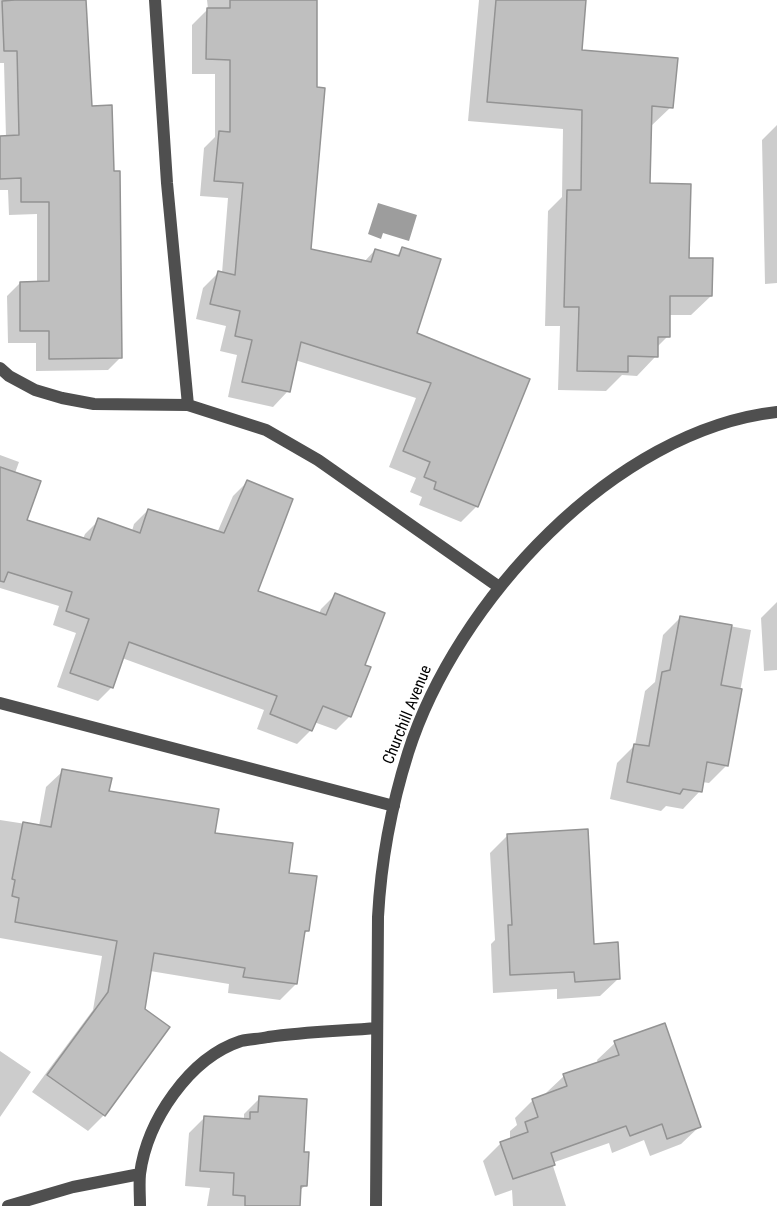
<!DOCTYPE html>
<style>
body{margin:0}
canvas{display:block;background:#fff}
</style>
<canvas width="777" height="1206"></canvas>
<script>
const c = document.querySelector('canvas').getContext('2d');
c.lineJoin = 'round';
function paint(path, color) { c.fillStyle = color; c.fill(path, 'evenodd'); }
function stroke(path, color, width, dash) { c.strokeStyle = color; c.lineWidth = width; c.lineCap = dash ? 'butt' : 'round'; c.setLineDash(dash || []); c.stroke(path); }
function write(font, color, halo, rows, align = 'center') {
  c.font = font + ' "Roboto Condensed",sans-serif'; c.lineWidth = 4.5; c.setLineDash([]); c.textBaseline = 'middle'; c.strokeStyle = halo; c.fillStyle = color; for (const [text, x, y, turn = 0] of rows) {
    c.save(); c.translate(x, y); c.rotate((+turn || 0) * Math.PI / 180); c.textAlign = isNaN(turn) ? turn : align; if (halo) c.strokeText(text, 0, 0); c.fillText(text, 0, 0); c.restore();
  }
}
paint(new Path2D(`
 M 378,203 L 417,215 L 409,241 L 383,233 L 381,239 L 368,234 Z`), '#9d9d9d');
paint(new Path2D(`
 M 0,0 L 85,0 L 91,107 L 120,358 L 108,370 L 36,371 L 36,343 L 8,343 L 7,296 L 20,283 L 37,283 L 37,214 L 9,215 L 8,190 L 0,190 L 0,137 L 6,137 L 4,63 L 0,63 Z
 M 207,0 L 299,0 L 310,250 L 364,262 L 375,250 L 395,257 L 403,249 L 416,334 L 477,506 L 461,522 L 419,505 L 422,497 L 410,492 L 416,478 L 389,467 L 416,398 L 295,360 L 288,391 L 273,407 L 228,397 L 237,355 L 220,351 L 226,326 L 196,319 L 203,288 L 218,273 L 222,273 L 228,198 L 200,196 L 204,148 L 215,137 L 215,74 L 192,74 L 192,25 L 208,9 Z
 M 479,0 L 584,0 L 580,51 L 671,107 L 650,127 L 649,184 L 687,259 L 711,296 L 691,315 L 668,315 L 668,336 L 656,348 L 656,356 L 637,376 L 622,375 L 606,391 L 558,390 L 560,326 L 545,326 L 548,211 L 562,197 L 563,129 L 468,121 Z
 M 777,125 L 777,283 L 765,284 L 762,140 Z
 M 0,455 L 19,462 L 15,473 L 25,521 L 83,539 L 85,534 L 99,520 L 132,531 L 134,524 L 148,510 L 217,533 L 233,496 L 247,482 L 256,592 L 319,614 L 321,609 L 335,595 L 363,666 L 350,716 L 336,730 L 314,722 L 311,730 L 297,744 L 257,729 L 264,710 L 122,658 L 112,687 L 98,701 L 57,687 L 76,633 L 53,625 L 59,606 L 0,588 Z
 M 777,602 L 777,670 L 764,671 L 761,618 Z
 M 681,617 L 751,630 L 727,765 L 709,783 L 702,782 L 700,791 L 683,809 L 666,806 L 661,811 L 610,799 L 617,763 L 635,745 L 645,691 L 655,682 L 663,635 Z
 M 63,771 L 107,792 L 213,834 L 288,874 L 307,931 L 303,935 L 296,984 L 280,1000 L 228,993 L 229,984 L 150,971 L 144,1010 L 104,1115 L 88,1131 L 32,1092 L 93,1010 L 102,956 L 0,938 L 0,820 L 39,826 L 46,787 Z
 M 508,835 L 618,979 L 600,996 L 557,999 L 557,989 L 493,993 L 491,944 L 495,940 L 490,853 Z
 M 615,1043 L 699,1127 L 681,1144 L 650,1156 L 644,1140 L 612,1153 L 609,1143 L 552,1163 L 566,1206 L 513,1206 L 512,1190 L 495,1196 L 483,1161 L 501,1143 L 510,1138 L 510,1131 L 517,1125 L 515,1118 L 532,1101 L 547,1095 L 546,1093 L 564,1076 L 598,1064 L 597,1060 Z
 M 0,1051 L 31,1072 L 0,1117 Z
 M 260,1098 L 303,1154 L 306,1185 L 299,1191 L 299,1206 L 207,1206 L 210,1188 L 185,1186 L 189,1133 L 204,1118 L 244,1120 L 244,1114 Z`), '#0003');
const building = new Path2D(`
 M 15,0 L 86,0 L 92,106 L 112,105 L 114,171 L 120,171 L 122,358 L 49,359 L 49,331 L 20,331 L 20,282 L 49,281 L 49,202 L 21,202 L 21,178 L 0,179 L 0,136 L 19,135 L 17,51 L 4,51 L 2,1 Z
 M 230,0 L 317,0 L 317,87 L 325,88 L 311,249 L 371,262 L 375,249 L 399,256 L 402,247 L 441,259 L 417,333 L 530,379 L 478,507 L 434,489 L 436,482 L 424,477 L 430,462 L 403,451 L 431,383 L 301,342 L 290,392 L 242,382 L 252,340 L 235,336 L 240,311 L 210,304 L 218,271 L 235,275 L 243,183 L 214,181 L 219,131 L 230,132 L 230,60 L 206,59 L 207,8 L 230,8 Z
 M 496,0 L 586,0 L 582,50 L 678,58 L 673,108 L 652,106 L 650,183 L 691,184 L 689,258 L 713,258 L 712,296 L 670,296 L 670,337 L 658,337 L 658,357 L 628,356 L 628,372 L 577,371 L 579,307 L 564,307 L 567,190 L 581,190 L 582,110 L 487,102 Z
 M 0,467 L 41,481 L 27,520 L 90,540 L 98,518 L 140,533 L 148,509 L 224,533 L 247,480 L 293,499 L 258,591 L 326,615 L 335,593 L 385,613 L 365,665 L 371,667 L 351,717 L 323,706 L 312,731 L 270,714 L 277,696 L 129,642 L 113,688 L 70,673 L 89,619 L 66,611 L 72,592 L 8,572 L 4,582 L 0,581 Z
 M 680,616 L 732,625 L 721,685 L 742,689 L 728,766 L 707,762 L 702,792 L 683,789 L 680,794 L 627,782 L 634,744 L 649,746 L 662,672 L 670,670 Z
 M 62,769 L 112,778 L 109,791 L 219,809 L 215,833 L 293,843 L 289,873 L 317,876 L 309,931 L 305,931 L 297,984 L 243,977 L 245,968 L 154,953 L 145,1009 L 170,1027 L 105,1116 L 47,1075 L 108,992 L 117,941 L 15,922 L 19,898 L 12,896 L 15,880 L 12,879 L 23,822 L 51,827 Z
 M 588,829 L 594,944 L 618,942 L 620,979 L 575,982 L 574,972 L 510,975 L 508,925 L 512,925 L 507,834 Z
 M 665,1023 L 701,1127 L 667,1139 L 662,1124 L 630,1136 L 626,1126 L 551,1153 L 555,1165 L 513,1179 L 500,1142 L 528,1132 L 525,1122 L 538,1117 L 532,1099 L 567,1086 L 563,1074 L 619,1055 L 614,1041 Z
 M 259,1096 L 307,1099 L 304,1152 L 309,1152 L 307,1186 L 301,1186 L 300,1206 L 245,1206 L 245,1196 L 233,1195 L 234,1173 L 200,1171 L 204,1116 L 250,1119 L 250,1112 L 258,1112 Z`);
paint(building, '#bfbfbf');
stroke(building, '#939393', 1.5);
stroke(new Path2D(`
 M 155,0 L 167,183 L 188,405
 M 0,368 L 9,376 L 35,390 L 62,398 L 94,404 L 188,405 L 266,430 L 318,460 L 499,587
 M 0,703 L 394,806
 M 8,1206 L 73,1187 L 140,1174
 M 140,1206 C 140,1196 139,1184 140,1174 C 147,1121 189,1058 241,1041 C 249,1039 259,1039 268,1037 C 304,1032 341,1031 377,1028
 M 376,1206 L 378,917 C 381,861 391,807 408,753 C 456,602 614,430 777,412`), '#4f4f4f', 12);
write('16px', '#000', '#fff', [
 ["Churchill Avenue",408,715,-68]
]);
</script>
